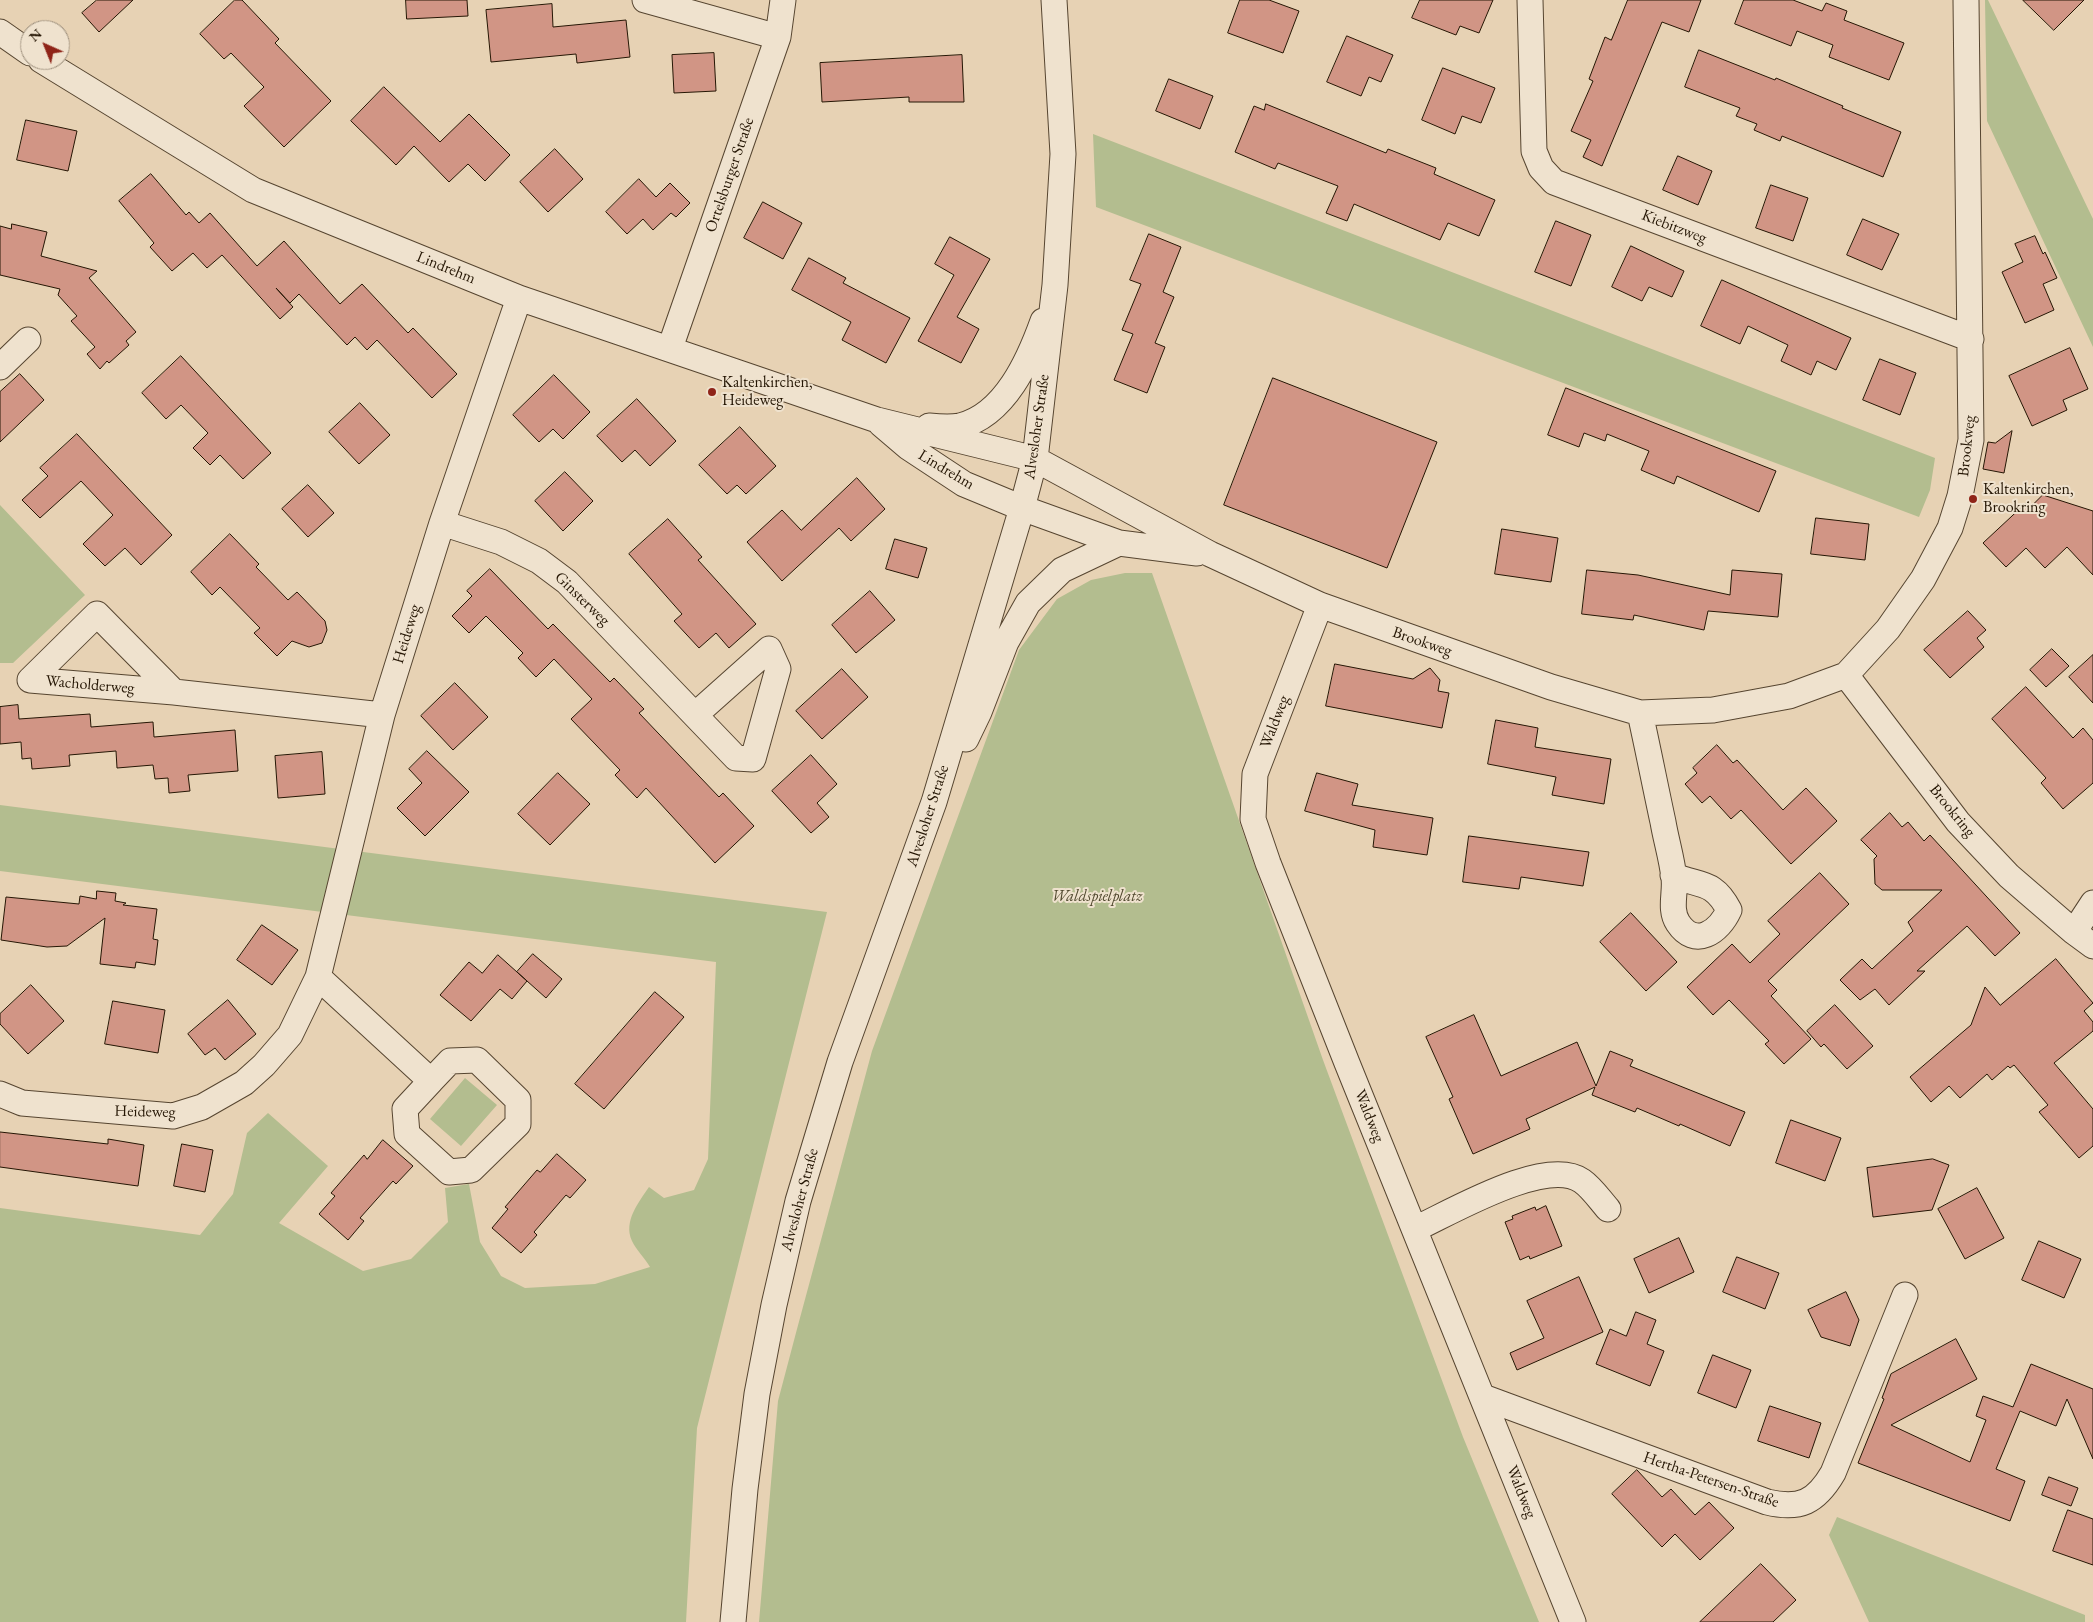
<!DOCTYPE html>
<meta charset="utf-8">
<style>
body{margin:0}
#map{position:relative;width:2093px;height:1622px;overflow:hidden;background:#e7d2b4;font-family:"EB Garamond",serif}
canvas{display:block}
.north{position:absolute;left:20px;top:20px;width:50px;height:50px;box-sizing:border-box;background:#efe2ce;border:1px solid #9e907d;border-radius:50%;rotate:316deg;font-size:14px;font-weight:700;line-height:20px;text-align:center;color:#251604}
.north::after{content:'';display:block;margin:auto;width:18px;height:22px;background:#8f2418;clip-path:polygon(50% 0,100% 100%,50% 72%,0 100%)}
</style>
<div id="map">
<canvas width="2093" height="1622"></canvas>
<div class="north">N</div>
</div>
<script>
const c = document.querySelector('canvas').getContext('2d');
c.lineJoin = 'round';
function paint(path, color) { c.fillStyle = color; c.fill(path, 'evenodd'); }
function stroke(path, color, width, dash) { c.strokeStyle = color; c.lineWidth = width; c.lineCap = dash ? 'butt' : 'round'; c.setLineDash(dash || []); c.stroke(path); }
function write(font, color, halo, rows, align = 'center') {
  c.font = font + ' "EB Garamond",serif'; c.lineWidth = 4; c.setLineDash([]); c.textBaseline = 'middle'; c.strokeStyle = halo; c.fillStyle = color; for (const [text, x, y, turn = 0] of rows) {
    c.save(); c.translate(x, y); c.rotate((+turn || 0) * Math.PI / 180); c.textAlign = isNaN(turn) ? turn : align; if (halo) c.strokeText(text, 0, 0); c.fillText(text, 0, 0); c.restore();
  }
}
paint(new Path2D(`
 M 1985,0 L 1988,0 L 2093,219 L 2093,347 L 1987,121 Z
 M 1093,134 L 1935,458 L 1930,490 L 1919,517 L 1096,207 Z
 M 0,505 L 85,595 L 13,663 L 0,663 Z
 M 1125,573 L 1152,573 L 1323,1060 L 1463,1437 L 1539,1622 L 759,1622 L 778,1401 L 797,1329 L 872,1051 L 1019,650 L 1057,599 L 1091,580 Z
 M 0,805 L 827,912 L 697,1428 L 686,1622 L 0,1622 L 0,1208 L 200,1235 L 233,1194 L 247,1133 L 268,1113 L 328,1166 L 279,1223 L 363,1271 L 411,1259 L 448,1222 L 445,1188 L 469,1184 L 480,1242 L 501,1276 L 525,1288 L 595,1284 L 650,1267 C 645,1258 636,1250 632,1241 C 623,1221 639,1202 649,1187 L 664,1198 L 694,1190 L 708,1159 L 716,962 L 0,871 Z
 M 465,1078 L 497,1105 L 461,1146 L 430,1119 Z
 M 1837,1517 L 2085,1615 L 2085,1622 L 1869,1622 L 1829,1535 Z`), '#b3bd8f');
const building = new Path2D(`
 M 97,0 L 133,0 L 99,32 L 82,13 Z
 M 235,0 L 242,0 L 279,39 L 275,43 L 331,101 L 284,147 L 244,106 L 264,87 L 231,53 L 224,59 L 200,34 Z
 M 406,0 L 467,0 L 468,16 L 407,19 Z
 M 1240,0 L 1269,0 L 1299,11 L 1283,53 L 1228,33 Z
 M 1420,0 L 1493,0 L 1479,33 L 1460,26 L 1456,35 L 1412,18 Z
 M 1628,0 L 1701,0 L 1689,32 L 1662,22 L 1602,166 L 1583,157 L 1591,140 L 1571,131 L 1593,81 L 1589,79 L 1605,37 L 1611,40 Z
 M 1744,0 L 1793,0 L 1822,11 L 1826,3 L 1847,11 L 1844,20 L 1904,43 L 1889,80 L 1829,57 L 1833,45 L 1797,31 L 1791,46 L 1735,24 Z
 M 2023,0 L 2084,0 L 2054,30 Z
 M 552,4 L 553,27 L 626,20 L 630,57 L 577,63 L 576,54 L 491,62 L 486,10 Z
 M 1347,36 L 1393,55 L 1381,82 L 1369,77 L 1361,96 L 1327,82 Z
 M 1699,50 L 1775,80 L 1776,78 L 1843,106 L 1842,108 L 1901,132 L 1883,177 L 1782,136 L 1780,141 L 1754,130 L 1757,124 L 1736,116 L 1740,108 L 1685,87 Z
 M 714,53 L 716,91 L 674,93 L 672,55 Z
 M 962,55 L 964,102 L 909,102 L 909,97 L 822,102 L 820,63 Z
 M 1443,68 L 1495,88 L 1481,123 L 1462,116 L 1455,134 L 1422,120 Z
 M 1169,79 L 1213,96 L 1200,129 L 1156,111 Z
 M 384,87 L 440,142 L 469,114 L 510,155 L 485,181 L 468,164 L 449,182 L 414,146 L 396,165 L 351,121 Z
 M 1266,104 L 1386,153 L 1388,149 L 1436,168 L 1434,174 L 1495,200 L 1479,236 L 1448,223 L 1440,240 L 1354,204 L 1347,221 L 1326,213 L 1338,186 L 1278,163 L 1275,169 L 1235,152 L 1254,106 L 1264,110 Z
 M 26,120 L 77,131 L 68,171 L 17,160 Z
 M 555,149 L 583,179 L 548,212 L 520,182 Z
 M 1678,156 L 1712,171 L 1698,205 L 1663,190 Z
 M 151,174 L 186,215 L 189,212 L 199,223 L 210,213 L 257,266 L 284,241 L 340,304 L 362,284 L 408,333 L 413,328 L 457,374 L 432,398 L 377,340 L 367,350 L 355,337 L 347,345 L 299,294 L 290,303 L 276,288 L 293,307 L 280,319 L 222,255 L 207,268 L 193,253 L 172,271 L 150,247 L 154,243 L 119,201 Z
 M 639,179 L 656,197 L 670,183 L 690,203 L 676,217 L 671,213 L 653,230 L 643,219 L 627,234 L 606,212 Z
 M 1771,185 L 1808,198 L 1793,241 L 1756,228 Z
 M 763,202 L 802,223 L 783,259 L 744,238 Z
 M 1863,219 L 1899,234 L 1882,270 L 1847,255 Z
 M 1556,221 L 1591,235 L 1571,286 L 1535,272 Z
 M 12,224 L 47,232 L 41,256 L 97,271 L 89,278 L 136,332 L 126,341 L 129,345 L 109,363 L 107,361 L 100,369 L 87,354 L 95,347 L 71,321 L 77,316 L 58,295 L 60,289 L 0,275 L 0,226 L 11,229 Z
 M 1149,234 L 1181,247 L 1163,292 L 1174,297 L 1155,343 L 1165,347 L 1147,393 L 1114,380 L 1133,334 L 1122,330 L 1141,284 L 1130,280 Z
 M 2035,236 L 2043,254 L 2045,252 L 2057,278 L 2043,284 L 2054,310 L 2025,323 L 2002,272 L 2023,262 L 2015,244 Z
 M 950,237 L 990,259 L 957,317 L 979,329 L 961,363 L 918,341 L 954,275 L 935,264 Z
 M 1631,246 L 1684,271 L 1672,297 L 1649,287 L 1642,301 L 1612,287 Z
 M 809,258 L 846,278 L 843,283 L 910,318 L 886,363 L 842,340 L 851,322 L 792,290 Z
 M 1722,280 L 1851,338 L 1836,370 L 1817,361 L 1811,375 L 1781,361 L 1788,345 L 1748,326 L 1740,344 L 1701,326 Z
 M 2070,348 L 2088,389 L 2063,400 L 2067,410 L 2032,426 L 2009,376 Z
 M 181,356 L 271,453 L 243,479 L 220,455 L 210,465 L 193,448 L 208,433 L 181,405 L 166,419 L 142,393 Z
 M 1880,359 L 1916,373 L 1900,415 L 1863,400 Z
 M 20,374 L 44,400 L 0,442 L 0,392 Z
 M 554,375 L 590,412 L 563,439 L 553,429 L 539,442 L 513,415 Z
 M 1273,378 L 1437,442 L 1387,568 L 1224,505 Z
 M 1566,388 L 1776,471 L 1759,512 L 1677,476 L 1674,484 L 1641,470 L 1649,451 L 1607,434 L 1605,441 L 1584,433 L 1579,447 L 1548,435 Z
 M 637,399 L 676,441 L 650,466 L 635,450 L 622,462 L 597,436 Z
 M 360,403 L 390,435 L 359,464 L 329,432 Z
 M 740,427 L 776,466 L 746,494 L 737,485 L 727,494 L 699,465 Z
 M 2012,431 L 2004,473 L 1983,469 L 1988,442 L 1995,443 Z
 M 77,434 L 172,535 L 141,565 L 125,548 L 105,566 L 83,544 L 113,515 L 81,481 L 40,518 L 22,500 L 48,476 L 40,468 Z
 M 565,472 L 593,501 L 563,531 L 535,501 Z
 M 857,478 L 885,509 L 851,541 L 839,528 L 782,581 L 747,542 L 782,510 L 801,530 Z
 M 308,485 L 334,513 L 308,537 L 282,509 Z
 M 2043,495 L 2093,511 L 2093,575 L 2067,547 L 2045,568 L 2026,548 L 2006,567 L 1983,543 L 2027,502 L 2031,506 Z
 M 1816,518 L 1869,524 L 1865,560 L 1811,554 Z
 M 668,519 L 702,557 L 698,560 L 756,624 L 729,648 L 716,633 L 699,648 L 674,621 L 682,614 L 629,554 Z
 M 1502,529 L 1558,538 L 1551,582 L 1495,574 Z
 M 230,534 L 259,564 L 256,567 L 288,600 L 297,592 L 325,621 L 327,630 L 322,643 L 309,647 L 292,641 L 277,656 L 254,633 L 260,628 L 220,587 L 212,595 L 191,572 Z
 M 895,539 L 927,548 L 918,578 L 886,569 Z
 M 490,569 L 548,629 L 553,624 L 610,682 L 614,678 L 644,709 L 639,713 L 719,797 L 723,793 L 754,826 L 715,863 L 646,788 L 637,798 L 615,775 L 620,770 L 571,719 L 592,699 L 554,659 L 536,677 L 518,658 L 523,653 L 486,616 L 469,633 L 452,616 L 472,596 L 467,591 Z
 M 1587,570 L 1638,575 L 1730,595 L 1732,570 L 1782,574 L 1778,617 L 1708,611 L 1704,630 L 1634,615 L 1633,620 L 1582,614 Z
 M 870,591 L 895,620 L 856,653 L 832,625 Z
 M 1968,611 L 1986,630 L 1977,638 L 1984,647 L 1950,678 L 1924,650 Z
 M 2052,649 L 2069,666 L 2046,687 L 2030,670 Z
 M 2093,655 L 2093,703 L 2069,677 Z
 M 1335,664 L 1413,679 L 1430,668 L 1440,680 L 1438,691 L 1449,693 L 1442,728 L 1326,706 Z
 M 842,669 L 868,697 L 822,739 L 796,711 Z
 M 455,683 L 488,717 L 453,750 L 421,716 Z
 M 2026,687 L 2073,738 L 2083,728 L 2093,740 L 2093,783 L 2063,809 L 2041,783 L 2046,778 L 1992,719 Z
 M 18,705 L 19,719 L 90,714 L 91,727 L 153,722 L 154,737 L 235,730 L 238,771 L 188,775 L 190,791 L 169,793 L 168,778 L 155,779 L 153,765 L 117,768 L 116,751 L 69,755 L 70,766 L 32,769 L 31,758 L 22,759 L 21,742 L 0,744 L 0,707 Z
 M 1496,720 L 1538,728 L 1535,747 L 1611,759 L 1604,804 L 1552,795 L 1556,777 L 1488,764 Z
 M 1717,745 L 1733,763 L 1737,760 L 1783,810 L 1806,788 L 1837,821 L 1791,864 L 1741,810 L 1731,819 L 1710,796 L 1702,803 L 1685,784 L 1697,773 L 1693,768 Z
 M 427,751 L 469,792 L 425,836 L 397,808 L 422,783 L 409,769 Z
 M 322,752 L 325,794 L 278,798 L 275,756 Z
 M 811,755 L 837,784 L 817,803 L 829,817 L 811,833 L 772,791 Z
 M 558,773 L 590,804 L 550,845 L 518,814 Z
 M 1317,773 L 1358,784 L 1352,805 L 1433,818 L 1427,855 L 1373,847 L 1375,830 L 1305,811 Z
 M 1890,813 L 1902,827 L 1908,822 L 1924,841 L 1930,835 L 2020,933 L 1995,956 L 1967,926 L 1917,971 L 1925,971 L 1889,1005 L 1875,989 L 1860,1000 L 1840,980 L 1862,959 L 1872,969 L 1913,931 L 1908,922 L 1942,890 L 1882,890 L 1875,884 L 1874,859 L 1877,856 L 1861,840 Z
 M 1469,836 L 1589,852 L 1583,886 L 1521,877 L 1519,889 L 1463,882 Z
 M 1820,873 L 1849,904 L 1768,981 L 1777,990 L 1771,996 L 1811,1039 L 1784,1064 L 1765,1044 L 1769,1041 L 1729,1000 L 1713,1015 L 1687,987 L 1732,944 L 1750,963 L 1780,934 L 1768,921 Z
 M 97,891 L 116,893 L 115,901 L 126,903 L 123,905 L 157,909 L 153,939 L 158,940 L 155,965 L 136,962 L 135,968 L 100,964 L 105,918 L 67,946 L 47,947 L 1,940 L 6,897 L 79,904 L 80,896 L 96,899 Z
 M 1631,913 L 1677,962 L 1646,991 L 1600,942 Z
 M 262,925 L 298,950 L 272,985 L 237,960 Z
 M 533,954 L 562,979 L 546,998 L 517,972 Z
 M 498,955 L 527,981 L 512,999 L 500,989 L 471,1021 L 440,995 L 469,962 L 482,973 Z
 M 2056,959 L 2093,1003 L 2084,1011 L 2093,1022 L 2093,1031 L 2054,1063 L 2093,1109 L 2093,1146 L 2079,1158 L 2039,1112 L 2048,1105 L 2014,1065 L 2010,1068 L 2008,1066 L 1992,1080 L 1987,1074 L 1960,1098 L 1949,1086 L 1931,1102 L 1910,1077 L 1971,1025 L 1985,987 L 2000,1005 Z
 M 31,985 L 64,1021 L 28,1054 L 0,1024 L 0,1014 Z
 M 655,992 L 684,1017 L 604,1109 L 575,1084 Z
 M 228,1000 L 256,1034 L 225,1060 L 215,1048 L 205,1055 L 188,1034 Z
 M 113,1001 L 165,1010 L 158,1053 L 105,1044 Z
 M 1835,1005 L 1873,1046 L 1847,1069 L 1824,1044 L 1821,1047 L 1807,1031 Z
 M 1474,1015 L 1501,1076 L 1577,1042 L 1596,1086 L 1610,1051 L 1633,1060 L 1630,1066 L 1745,1112 L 1730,1146 L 1680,1124 L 1679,1126 L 1637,1108 L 1635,1112 L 1592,1095 L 1595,1087 L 1526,1119 L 1530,1129 L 1473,1154 L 1449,1099 L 1453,1097 L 1426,1037 Z
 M 1791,1120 L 1841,1138 L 1825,1181 L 1776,1163 Z
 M 0,1132 L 108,1144 L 108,1139 L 144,1145 L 138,1186 L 0,1167 Z
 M 383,1140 L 413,1166 L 396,1184 L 393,1181 L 360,1218 L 364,1221 L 348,1240 L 319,1214 L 335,1196 L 331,1193 L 364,1155 L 367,1159 Z
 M 182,1144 L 213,1150 L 205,1192 L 174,1186 Z
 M 557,1154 L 586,1180 L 570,1198 L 566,1195 L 534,1232 L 537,1235 L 521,1253 L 492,1228 L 508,1209 L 505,1207 L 537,1170 L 540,1172 Z
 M 1933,1159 L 1949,1165 L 1932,1210 L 1873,1217 L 1867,1168 Z
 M 1977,1188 L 2004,1238 L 1965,1259 L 1938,1209 Z
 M 1546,1206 L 1562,1246 L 1530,1259 L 1529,1256 L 1520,1260 L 1505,1222 L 1513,1219 L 1512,1216 L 1535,1207 L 1536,1210 Z
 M 1679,1238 L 1694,1272 L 1649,1293 L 1634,1259 Z
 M 2039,1241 L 2081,1259 L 2064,1298 L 2022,1280 Z
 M 1737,1257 L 1779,1273 L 1765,1309 L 1723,1292 Z
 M 1579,1277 L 1603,1332 L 1517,1370 L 1510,1353 L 1544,1338 L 1527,1301 Z
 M 1846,1292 L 1859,1320 L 1850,1346 L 1821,1337 L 1808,1310 Z
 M 1636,1312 L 1656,1320 L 1647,1344 L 1664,1351 L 1650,1386 L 1596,1364 L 1610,1329 L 1626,1336 Z
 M 1956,1339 L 1977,1379 L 1891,1425 L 1970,1462 L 1986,1420 L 1976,1416 L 1983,1396 L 2013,1407 L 2031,1364 L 2093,1389 L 2093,1459 L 2067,1399 L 2056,1426 L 2020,1411 L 1996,1469 L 2025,1481 L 2010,1521 L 1858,1463 L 1884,1399 L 1882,1398 L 1891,1374 Z
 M 1713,1355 L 1751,1370 L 1736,1408 L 1698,1393 Z
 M 1770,1406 L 1821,1423 L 1809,1458 L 1758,1441 Z
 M 1637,1470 L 1662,1497 L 1671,1489 L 1695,1515 L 1709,1502 L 1734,1528 L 1700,1560 L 1675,1534 L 1662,1547 L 1612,1494 Z
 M 2049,1477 L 2078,1488 L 2071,1506 L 2042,1495 Z
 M 2068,1510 L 2093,1519 L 2093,1565 L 2053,1551 Z
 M 1761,1564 L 1796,1600 L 1773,1622 L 1700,1622 Z`);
paint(building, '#d19585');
stroke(building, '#251604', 1);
const minor = new Path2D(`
 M 645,0 L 778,37
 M 1530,0 L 1534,151 L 1541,168 L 1554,182 L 1971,339
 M 0,32 L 30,53
 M 41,60 L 253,190 L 519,298 L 877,420 L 1035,459 L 1210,554 L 1320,605 L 1551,687 L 1640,713 L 1713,710 L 1789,696 L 1846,675 L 1888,629 L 1923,579 L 1950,528 L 1960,496 L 1971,440 L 1966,0
 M 670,348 L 778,37 L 783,0
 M 0,367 L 28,340
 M 881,424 L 908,447 L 964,484 L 1022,508 L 1119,543 L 1197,553
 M 929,426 C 939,427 950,428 960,426 C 1005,415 1029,360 1043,321
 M 442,523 L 501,542 L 539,561 L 567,582 L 736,758 L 753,759 L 778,669 L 769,649 L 695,715
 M 1320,605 L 1255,774 L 1253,819 L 1268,863 L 1347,1063 L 1573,1622
 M 1846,675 L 1958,822 L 2009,876 L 2074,932 L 2093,946
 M 174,692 L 97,614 L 30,680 L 174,692 L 382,715
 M 1640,713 C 1648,749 1655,785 1663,822 C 1666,840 1672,859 1674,878 C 1676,893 1669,909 1678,923 C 1695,949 1719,932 1729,910 C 1713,879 1699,887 1673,875
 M 966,739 L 979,712 L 1006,642 L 1028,603 L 1062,570 L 1119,543
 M 2074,932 L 2093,903
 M 431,1081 L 405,1109 L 407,1134 L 449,1172 L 471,1170 L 518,1124 L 518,1100 L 477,1060 L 450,1061 L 431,1081 L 318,977 L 382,715 L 442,523 L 519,298
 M 0,1094 L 22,1103 L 173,1116 L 202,1107 L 244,1083 L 264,1065 L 290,1035 L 318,977
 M 1415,1229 C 1452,1212 1546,1156 1582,1181 C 1592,1188 1600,1200 1608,1209
 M 1483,1397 L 1767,1502 C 1800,1510 1816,1502 1833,1473 L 1905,1295
 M 733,1622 L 745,1489 L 757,1394 L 774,1305 L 798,1201 L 840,1062 L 934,802 L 1022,508 L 1035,459 L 1055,285 L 1063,154 L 1054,0`);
stroke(minor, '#564530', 27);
stroke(minor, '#efe2ce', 25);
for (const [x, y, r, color] of [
 [712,392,5,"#8f2418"],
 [1973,499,5,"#8f2418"]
]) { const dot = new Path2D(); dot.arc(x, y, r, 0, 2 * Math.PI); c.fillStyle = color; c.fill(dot); stroke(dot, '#efe2ce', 2); }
write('16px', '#251604', '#efe2ce', [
 ["Ortelsburger Straße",730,175,-71],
 ["Kiebitzweg",1674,227,21],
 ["Lindrehm",446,268,22],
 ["Alvesloher Straße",1037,427,-82],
 ["Brookweg",1967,446,-84],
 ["Lindrehm",946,470,31],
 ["Ginsterweg",582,599,44],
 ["Heideweg",407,634,-73],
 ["Brookweg",1422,642,19],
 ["Wacholderweg",90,685,5],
 ["Waldweg",1275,722,-69],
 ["Brookring",1952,811,51],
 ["Alvesloher Straße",928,816,-72],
 ["Heideweg",145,1112,1],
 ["Waldweg",1369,1116,68],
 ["Alvesloher Straße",800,1200,-75],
 ["Hertha-Petersen-Straße",1711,1480,19],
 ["Waldweg",1521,1492,68]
]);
write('16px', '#251604', '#efe2ce', [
 ["Kaltenkirchen,",722,383],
 ["Heideweg",722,401],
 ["Kaltenkirchen,",1983,490],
 ["Brookring",1983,508]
], 'left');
write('italic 16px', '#50482e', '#efe2ce', [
 ["Waldspielplatz",1097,897]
]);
</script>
